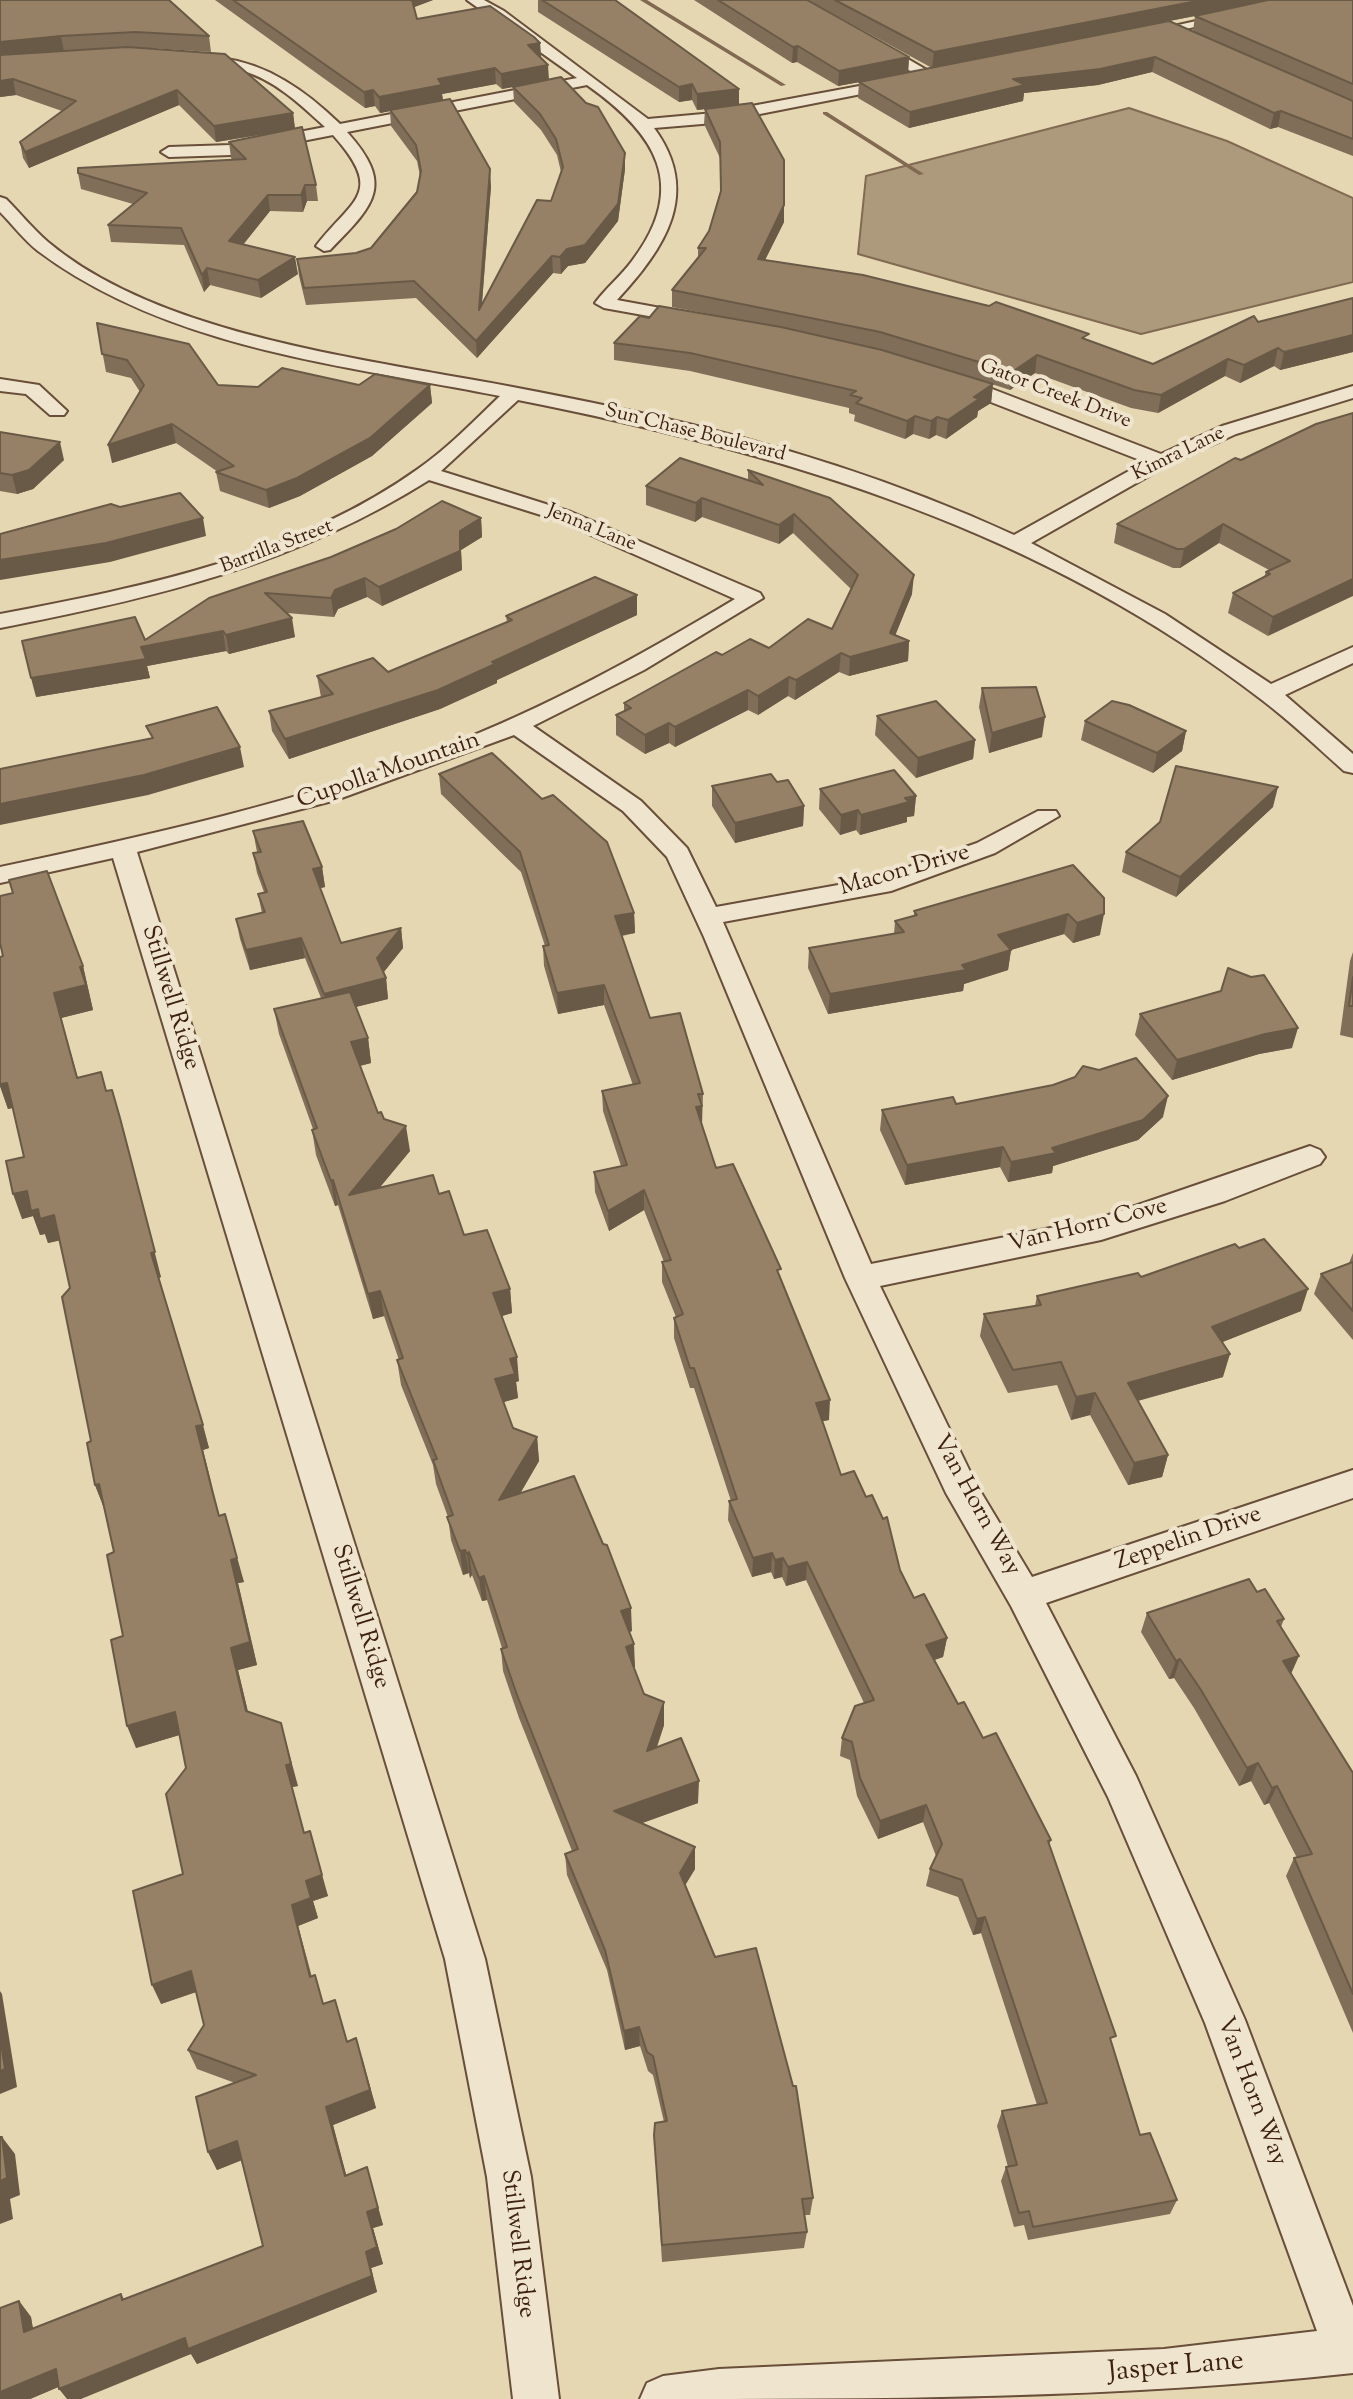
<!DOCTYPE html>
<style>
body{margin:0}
canvas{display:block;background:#e6d7b3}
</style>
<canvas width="1353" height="2399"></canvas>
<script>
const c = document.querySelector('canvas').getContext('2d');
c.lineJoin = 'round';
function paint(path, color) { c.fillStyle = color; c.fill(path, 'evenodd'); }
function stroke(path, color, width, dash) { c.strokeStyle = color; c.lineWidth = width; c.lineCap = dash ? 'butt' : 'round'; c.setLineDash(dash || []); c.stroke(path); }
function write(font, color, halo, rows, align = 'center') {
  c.font = font + ' "Sorts Mill Goudy",serif'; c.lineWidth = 8; c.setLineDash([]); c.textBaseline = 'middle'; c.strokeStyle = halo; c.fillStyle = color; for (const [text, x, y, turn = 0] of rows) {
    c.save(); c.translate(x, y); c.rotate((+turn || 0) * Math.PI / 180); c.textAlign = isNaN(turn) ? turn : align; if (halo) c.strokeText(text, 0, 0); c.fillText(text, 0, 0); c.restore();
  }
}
const water = new Path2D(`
 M 1129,108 L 1227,141 L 1353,198 L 1353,282 L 1141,334 L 858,254 L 866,176 Z`);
paint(water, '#ad997c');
stroke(water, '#816952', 2);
paint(new Path2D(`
 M 640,0 L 647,0 L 786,85 L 781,86 Z
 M 823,112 L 827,112 L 924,174 L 919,175 L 823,114 Z`), '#816952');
const minor = new Path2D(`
 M 467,0 L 484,0 L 504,11 L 648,119 L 714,113 L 897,79 L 904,83 L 897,87 L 714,123 L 654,128 C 702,193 665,248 617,300 L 699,315 L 699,323 L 693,324 L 604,308 L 595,303 C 606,288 621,276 632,261 C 690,185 655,133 587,85 L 347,132 C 396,186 373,206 330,250 L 324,251 L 316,246 C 352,199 386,194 333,135 L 231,155 L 169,157 L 161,152 L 169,147 L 231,145 L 325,127 C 301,105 275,80 243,71 C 226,66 209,67 193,63 L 191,60 C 199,54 210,57 221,58 C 268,64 306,91 340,124 L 577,78 Z
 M 1291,0 L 1318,0 L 1140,39 L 1133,35 Z
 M 867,41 L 877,41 L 937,76 L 925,79 L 867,47 Z
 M 0,197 L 6,199 C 20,213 33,229 48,242 C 148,326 320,352 445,375 C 511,386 576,399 641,413 C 769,441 894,480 1014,535 L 1145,462 L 947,385 L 947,377 L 961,377 L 1161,454 L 1222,426 L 1353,386 L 1353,398 L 1236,434 L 1168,465 L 1031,543 L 1165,614 L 1271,684 L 1353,647 L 1353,663 L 1285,695 L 1353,754 L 1353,773 L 1344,771 C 1317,747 1291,722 1262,700 C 1042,530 786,453 518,400 L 441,471 L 571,512 L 760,593 L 763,598 L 644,670 L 533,726 L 641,801 L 687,848 L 716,907 L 877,878 L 977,843 L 1038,811 L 1056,811 L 1059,816 L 995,853 L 891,891 L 723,922 L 871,1264 L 1100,1218 L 1310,1146 L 1320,1150 L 1325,1157 L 1320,1164 L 1225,1201 L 1101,1240 L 880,1286 L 976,1484 L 1032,1577 L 1353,1470 L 1353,1498 L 1046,1603 L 1136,1776 L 1245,2020 L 1353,2306 L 1353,2373 C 1118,2399 877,2399 640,2399 L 647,2383 L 663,2376 L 719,2369 L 1164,2349 L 1317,2331 L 1205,2023 L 1108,1797 L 1011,1606 L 946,1493 L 845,1278 L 704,937 L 667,857 L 623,811 L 514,735 L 336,800 L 137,852 L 485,1959 L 531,2177 L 559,2399 L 513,2399 L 487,2177 L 445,1959 L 113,858 L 0,883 L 0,867 C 150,835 300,802 444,747 C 546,708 642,655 735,599 L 557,520 L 429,480 C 294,565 154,598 0,628 L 0,614 C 144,587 296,556 418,469 C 448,448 474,421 500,396 C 344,365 169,349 38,251 C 24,240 12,224 0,212 Z
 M 0,379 L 39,385 L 67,411 L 64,415 L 50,415 L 26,394 L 0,391 Z`);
stroke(minor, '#694e3a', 4);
paint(minor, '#efe5ce');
paint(new Path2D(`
 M 0,0 L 209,36 L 211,52 L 151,48 L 293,113 L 295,129 L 316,185 L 318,201 L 307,201 L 303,212 L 270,211 L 243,245 L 298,274 L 261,298 L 210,285 L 204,292 L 184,245 L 111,242 L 108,225 L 133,204 L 81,189 L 78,173 L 233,160 L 231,158 L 229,142 L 279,132 L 216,142 L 179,105 L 29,168 L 23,158 L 20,142 L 62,111 L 16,95 L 0,97 Z
 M 215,0 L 433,0 L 414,7 L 417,19 L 540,43 L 541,58 L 549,80 L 625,153 L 625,169 L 618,221 L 585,263 L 568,266 L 561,274 L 553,273 L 477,358 L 416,298 L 306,305 L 299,276 L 297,259 L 356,253 L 371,248 L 417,192 L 420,176 L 417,161 L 391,126 L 390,111 L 380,113 L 375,106 L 365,108 ZM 496,84 L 502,89 L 513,87 L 514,102 L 541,130 L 557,155 L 561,172 L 551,201 L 482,304 L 491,186 L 443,100 L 442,94 Z
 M 538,0 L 615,0 L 739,105 L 784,222 L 765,260 L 1088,341 L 1153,364 L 1258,322 L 1353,298 L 1353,352 L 1280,370 L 1274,366 L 1240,383 L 1225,376 L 1158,413 L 1131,408 L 1035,373 L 1010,390 L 970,377 L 993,384 L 991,403 L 978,411 L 977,417 L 946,439 L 936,435 L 929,439 L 913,434 L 905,439 L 854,421 L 855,415 L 849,413 L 849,408 L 690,371 L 614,360 L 614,343 L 649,318 L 709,314 L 672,307 L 672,290 L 698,258 L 698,248 L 709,231 L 720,192 L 720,158 L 704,124 L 705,109 L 697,110 L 692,100 L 679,102 L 538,12 Z
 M 694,0 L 1353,0 L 1353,156 L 1278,127 L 1270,129 L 1152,72 L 1098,85 L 1024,93 L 1023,101 L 909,128 L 858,98 L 859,82 L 1193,31 L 1195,16 L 1200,15 L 932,68 L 813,3 L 909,57 L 908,73 L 838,86 L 797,62 L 792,63 Z
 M 97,323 L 218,385 L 258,387 L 430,385 L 432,403 L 372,456 L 300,496 L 269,508 L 220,491 L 216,472 L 218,472 L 176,443 L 112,463 L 140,392 L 131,378 L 106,372 Z
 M 1353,413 L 1268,636 L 1228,613 L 1233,593 L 1264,577 L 1266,572 L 1269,570 L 1219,543 L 1180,568 L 1173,568 L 1114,543 L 1117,524 L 1241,460 Z
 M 0,432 L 64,460 L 33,489 L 17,494 L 0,491 Z
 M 748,470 L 912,594 L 895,635 L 909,641 L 908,661 L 849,676 L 839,672 L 795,700 L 788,696 L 758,715 L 748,710 L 675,747 L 669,743 L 645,754 L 616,735 L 616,715 L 624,711 L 624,703 L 722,655 L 769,648 L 832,629 L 851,589 L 793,533 L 779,544 L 702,517 L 695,522 L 646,505 L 646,486 L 748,480 Z
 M 481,518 L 482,537 L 461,550 L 462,570 L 382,606 L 367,597 L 338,609 L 334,617 L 287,613 L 295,637 L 229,654 L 226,651 L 147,666 L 150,678 L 36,697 L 145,640 L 209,598 Z
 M 637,595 L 637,615 L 497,680 L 497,683 L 440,709 L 289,759 L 272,731 L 269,711 L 321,697 L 317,676 L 388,672 L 507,622 L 506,616 Z
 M 982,688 L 1042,737 L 989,753 L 979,707 Z
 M 877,716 L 975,740 L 973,759 L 916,778 L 875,735 Z
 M 1085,721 L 1186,731 L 1182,751 L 1153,773 L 1081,740 Z
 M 439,774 L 634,913 L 635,933 L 622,936 L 650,1018 L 703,1094 L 702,1126 L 716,1168 L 780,1280 L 829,1420 L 822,1421 L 841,1475 L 900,1570 L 914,1598 L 947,1638 L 943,1657 L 934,1660 L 958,1704 L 983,1738 L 1051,1840 L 1049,1845 L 1140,2135 L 1177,2200 L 1170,2214 L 1028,2240 L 1024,2225 L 1014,2227 L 1001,2181 L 1006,2167 L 1008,2167 L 997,2126 L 1002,2111 L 1037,2105 L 981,1933 L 973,1935 L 958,1897 L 926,1886 L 930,1869 L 936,1856 L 923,1822 L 878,1839 L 857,1796 L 850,1760 L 840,1756 L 842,1738 L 864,1703 L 806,1580 L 786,1586 L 782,1577 L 774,1579 L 771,1572 L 752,1577 L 728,1520 L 729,1501 L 731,1501 L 694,1388 L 690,1388 L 674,1338 L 674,1318 L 676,1317 L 662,1282 L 662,1262 L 664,1262 L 644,1210 L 609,1231 L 595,1192 L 594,1172 L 621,1166 L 603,1111 L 602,1091 L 633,1085 L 604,1005 L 558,1014 L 544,966 L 543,946 L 545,946 L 521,872 L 441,794 Z
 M 777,782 L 804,806 L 803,826 L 735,843 L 712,806 L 712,786 Z
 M 820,789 L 916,796 L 914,816 L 907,817 L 907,822 L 860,835 L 856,830 L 840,835 L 819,809 Z
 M 1273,807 L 1176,897 L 1122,872 L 1126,852 L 1160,822 Z
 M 253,831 L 322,867 L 325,887 L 320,888 L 341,943 L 401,928 L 403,948 L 383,973 L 386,978 L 388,999 L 355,1007 L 368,1038 L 371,1063 L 360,1066 L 378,1113 L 410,1151 L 379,1188 L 439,1194 L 464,1235 L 510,1289 L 512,1313 L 502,1316 L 519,1381 L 516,1382 L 518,1398 L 503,1402 L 513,1428 L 537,1437 L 539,1461 L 520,1494 L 632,1631 L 630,1632 L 635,1667 L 634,1667 L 644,1694 L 664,1702 L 664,1725 L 657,1747 L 698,1803 L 641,1823 L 695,1869 L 685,1885 L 813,2198 L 810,2215 L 804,2215 L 807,2232 L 804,2248 L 662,2262 L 654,2135 L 664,2122 L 653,2075 L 648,2071 L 640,2046 L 625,2050 L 607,1970 L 567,1875 L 565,1854 L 572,1851 L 519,1718 L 503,1671 L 501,1649 L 502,1648 L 487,1600 L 482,1601 L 472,1575 L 470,1578 L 469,1573 L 463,1575 L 451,1540 L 448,1517 L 436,1484 L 433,1465 L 401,1385 L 397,1360 L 399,1360 L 384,1316 L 373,1319 L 338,1205 L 335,1206 L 316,1155 L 312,1130 L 313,1129 L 279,1034 L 274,1009 L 321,998 L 305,958 L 250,970 L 240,939 L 236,919 L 262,913 L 258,894 L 264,892 L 257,873 L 253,853 L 257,852 Z
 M 1073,865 L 1100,935 L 1073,943 L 1064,934 L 1011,950 L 1008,970 L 964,984 L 963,991 L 828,1014 L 808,968 L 809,948 L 894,934 L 895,921 L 914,916 L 914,911 Z
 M 1353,952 L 1353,1038 L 1340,1035 L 1350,961 Z
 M 0,957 L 83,966 L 93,1010 L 61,1018 L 78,1078 L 161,1277 L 159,1278 L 209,1448 L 203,1450 L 218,1512 L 244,1582 L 238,1583 L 257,1665 L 238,1670 L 248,1712 L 298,1786 L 292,1787 L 304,1833 L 328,1896 L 313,1901 L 318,1918 L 298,1926 L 312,1977 L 324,2004 L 347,2042 L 362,2057 L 376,2108 L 333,2125 L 346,2175 L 367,2167 L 383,2225 L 373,2228 L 383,2264 L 371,2268 L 377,2292 L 197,2364 L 191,2354 L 58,2387 L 30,2399 L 0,2399 L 19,2301 L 31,2317 L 33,2329 L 121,2294 L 124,2299 L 263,2246 L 241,2160 L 217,2170 L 208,2152 L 235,2083 L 197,2069 L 188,2050 L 204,2025 L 196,1992 L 161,2004 L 183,1874 L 186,1768 L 179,1735 L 136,1748 L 114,1552 L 104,1508 L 95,1485 L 91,1441 L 70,1288 L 60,1240 L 48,1243 L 45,1234 L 40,1235 L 33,1216 L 22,1219 L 24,1157 L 13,1108 L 8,1109 L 0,1086 Z
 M 1140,1014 L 1292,1048 L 1259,1054 L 1172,1080 L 1135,1035 Z
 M 956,1104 L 1163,1117 L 1138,1140 L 1053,1166 L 1052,1173 L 1008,1182 L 1000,1167 L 905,1185 L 880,1130 L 882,1110 Z
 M 1353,1253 L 1353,1340 L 1314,1294 L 1321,1274 L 1349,1263 Z
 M 1141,1277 L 1301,1311 L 1222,1342 L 1223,1377 L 1138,1401 L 1168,1455 L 1162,1477 L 1128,1485 L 1090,1415 L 1071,1420 L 1057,1385 L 1008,1393 L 980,1336 L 984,1314 L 1035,1306 L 1037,1296 Z
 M 1257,1592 L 1284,1619 L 1281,1627 L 1291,1674 L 1353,1773 L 1353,2033 L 1286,1876 L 1294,1858 L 1297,1858 L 1269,1803 L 1264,1805 L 1251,1781 L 1239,1786 L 1194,1708 L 1174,1678 L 1169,1679 L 1141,1632 L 1147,1613 Z`), '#816e58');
paint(new Path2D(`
 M 411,0 L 433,0 L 412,8 Z
 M 1202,0 L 1275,0 L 932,68 L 934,52 Z
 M 61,36 L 64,52 L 0,58 L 0,42 Z
 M 540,43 L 541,58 L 528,45 Z
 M 798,46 L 797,62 L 792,63 L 793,47 Z
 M 909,57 L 908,73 L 838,86 L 839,71 Z
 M 1155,57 L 1152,72 L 1098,85 L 1024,93 L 1023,101 L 909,128 L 910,112 L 1013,79 Z
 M 548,65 L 549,80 L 502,89 L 501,74 Z
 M 495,68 L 496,84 L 442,94 L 443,101 L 380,113 L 379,97 L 438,79 Z
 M 13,79 L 16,95 L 0,97 L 0,81 Z
 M 692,84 L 692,100 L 679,102 L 679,87 Z
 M 739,89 L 739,105 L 697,110 L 697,94 Z
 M 177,90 L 179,105 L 29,168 L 25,152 Z
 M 373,90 L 375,106 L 365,108 L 364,92 Z
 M 1281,111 L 1278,127 L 1270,129 L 1274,113 Z
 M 293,113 L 295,129 L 216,142 L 214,126 Z
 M 625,153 L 625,169 L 618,221 L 585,263 L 568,266 L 561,274 L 560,257 Z
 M 490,169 L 491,186 L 480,327 L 479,310 Z
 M 305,185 L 307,201 L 303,212 L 301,195 Z
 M 268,195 L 270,211 L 232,258 L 229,241 Z
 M 784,205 L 784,222 L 757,276 L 758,259 Z
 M 552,256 L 553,273 L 477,358 L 476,341 Z
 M 295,257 L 298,274 L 261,298 L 258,280 Z
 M 207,268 L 210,285 L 204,292 L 202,275 Z
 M 1353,335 L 1353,352 L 1280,370 L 1284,352 Z
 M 1278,348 L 1274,366 L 1240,383 L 1244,365 Z
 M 1037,355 L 1035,373 L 1010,390 L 1012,372 Z
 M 1228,359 L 1225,376 L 1158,413 L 1161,395 Z
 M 993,384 L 991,403 L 978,411 L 977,417 L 946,439 L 948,420 L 974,397 Z
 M 430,385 L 432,403 L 372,456 L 300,496 L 269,508 L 266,490 Z
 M 915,416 L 913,434 L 905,439 L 907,421 Z
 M 937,417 L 936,435 L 929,439 L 931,421 Z
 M 172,424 L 176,443 L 112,463 L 108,445 Z
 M 60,442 L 64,460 L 33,489 L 17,494 L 12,475 Z
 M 702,498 L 702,517 L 695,522 L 696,503 Z
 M 794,514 L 793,533 L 779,544 L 779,525 Z
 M 203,518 L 206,536 L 110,562 L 0,580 L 0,560 Z
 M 481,518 L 482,537 L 461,550 L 462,570 L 382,606 L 379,587 L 460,531 Z
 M 1223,524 L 1219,543 L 1180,568 L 1184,549 Z
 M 914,575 L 912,594 L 891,646 L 909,641 L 908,661 L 849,676 L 850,657 L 890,633 Z
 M 365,578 L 367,597 L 338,609 L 334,617 L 331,598 L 335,590 Z
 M 1353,579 L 1353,596 L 1268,636 L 1273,617 Z
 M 637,595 L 637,615 L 497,680 L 497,683 L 440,709 L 289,759 L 285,739 L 492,662 Z
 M 292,618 L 295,637 L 229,654 L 226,635 Z
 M 223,631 L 226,651 L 147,666 L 150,678 L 36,697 L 31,678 L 141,647 Z
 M 841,653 L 839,672 L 795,700 L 796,680 Z
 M 789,677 L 788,696 L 758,715 L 758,696 Z
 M 748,690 L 748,710 L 675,747 L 675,727 Z
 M 1045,717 L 1042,737 L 989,753 L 992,733 Z
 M 669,723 L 669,743 L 645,754 L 645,735 Z
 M 1186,731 L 1182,751 L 1153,773 L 1157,753 Z
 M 975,740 L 973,759 L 916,778 L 918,758 Z
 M 240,747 L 244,767 L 148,795 L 0,825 L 0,804 Z
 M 1278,787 L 1273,807 L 1176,897 L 1180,877 Z
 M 916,796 L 914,816 L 907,817 L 907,822 L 860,835 L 861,815 Z
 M 804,806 L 803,826 L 735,843 L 735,823 Z
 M 858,810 L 856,830 L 840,835 L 841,815 Z
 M 322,867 L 325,887 L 317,889 L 313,869 Z
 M 634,913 L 635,933 L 616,936 L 615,916 Z
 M 1068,914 L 1064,934 L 1011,950 L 1008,970 L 964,984 L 963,991 L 828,1014 L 830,994 L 962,965 L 998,935 Z
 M 1104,914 L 1100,935 L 1073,943 L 1077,923 Z
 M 401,928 L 403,948 L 379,978 L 377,958 Z
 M 301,938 L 305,958 L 250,970 L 246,950 Z
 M 83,966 L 93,1010 L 61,1018 L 54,993 L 80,967 Z
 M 386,978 L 388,999 L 328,1014 L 324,994 Z
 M 604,985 L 604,1005 L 558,1014 L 557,993 Z
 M 1298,1028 L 1292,1048 L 1259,1054 L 1172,1080 L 1177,1060 L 1265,1034 Z
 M 368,1038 L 371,1063 L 355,1067 L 351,1042 Z
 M 7,1083 L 15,1107 L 8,1109 L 0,1086 L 0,1084 Z
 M 1168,1096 L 1163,1117 L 1138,1140 L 1053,1166 L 1052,1173 L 1008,1182 L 1011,1162 L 1052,1148 Z
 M 702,1106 L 702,1126 L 696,1107 Z
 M 406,1126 L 410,1151 L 353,1220 L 349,1195 Z
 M 127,1143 L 161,1277 L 158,1278 L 151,1253 Z
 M 1003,1147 L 1000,1167 L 905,1185 L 907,1165 Z
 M 333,1180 L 338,1205 L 335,1206 L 331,1181 Z
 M 644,1190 L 644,1210 L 609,1231 L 608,1211 Z
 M 27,1191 L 38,1209 L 54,1215 L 62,1240 L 48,1243 L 45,1234 L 40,1235 L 33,1216 L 22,1219 L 13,1194 Z
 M 510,1289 L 512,1313 L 495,1318 L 493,1293 Z
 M 1308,1289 L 1301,1311 L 1205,1349 L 1212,1327 Z
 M 380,1291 L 384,1316 L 373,1319 L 368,1294 Z
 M 1230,1354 L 1223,1377 L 1122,1405 L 1128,1383 Z
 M 517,1357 L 519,1381 L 516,1382 L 518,1398 L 497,1404 L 495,1379 L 510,1359 Z
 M 1095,1393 L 1090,1415 L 1071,1420 L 1076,1397 Z
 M 830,1400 L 829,1420 L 814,1423 L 816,1403 Z
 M 203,1425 L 209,1448 L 203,1450 L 219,1513 L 196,1426 Z
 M 537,1437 L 539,1461 L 502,1524 L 499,1500 Z
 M 1168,1455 L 1162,1477 L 1128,1485 L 1134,1463 Z
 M 99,1484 L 104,1508 L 95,1485 Z
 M 225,1514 L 244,1582 L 238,1583 L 257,1665 L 238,1670 L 253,1733 L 246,1711 L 231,1648 L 231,1560 Z
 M 465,1550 L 469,1573 L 463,1575 L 460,1551 Z
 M 469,1552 L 472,1575 L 470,1578 L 467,1554 Z
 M 772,1553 L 771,1572 L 752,1577 L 753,1558 Z
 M 783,1558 L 782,1577 L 774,1579 L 775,1560 Z
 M 807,1562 L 806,1580 L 786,1586 L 788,1567 Z
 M 484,1576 L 487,1600 L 482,1601 L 479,1578 Z
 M 631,1608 L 632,1631 L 622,1634 L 621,1611 Z
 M 947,1638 L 943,1657 L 923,1664 L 926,1645 Z
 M 634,1644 L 635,1667 L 627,1669 L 626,1647 Z
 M 1299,1656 L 1291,1674 L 1283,1661 Z
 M 1180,1659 L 1174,1678 L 1169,1679 L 1176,1661 Z
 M 664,1702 L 664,1725 L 648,1773 L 647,1751 Z
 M 175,1712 L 183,1734 L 136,1748 L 127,1726 Z
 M 281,1723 L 298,1786 L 292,1787 L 286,1765 Z
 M 1258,1763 L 1251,1781 L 1239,1786 L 1247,1768 Z
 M 699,1781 L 698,1803 L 615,1833 L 614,1811 Z
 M 1277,1786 L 1269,1803 L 1264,1805 L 1272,1788 Z
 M 926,1805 L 923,1822 L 878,1839 L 880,1821 Z
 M 310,1831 L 328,1896 L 313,1901 L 318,1918 L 298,1926 L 317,1997 L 292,1905 L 306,1881 Z
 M 695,1847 L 695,1869 L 680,1894 L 680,1873 Z
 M 985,1917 L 981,1933 L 973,1935 L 977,1919 Z
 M 191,1971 L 199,1991 L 161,2004 L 152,1985 Z
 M 0,1991 L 2,1994 L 17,2087 L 0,2094 Z
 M 639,2027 L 640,2046 L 625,2050 L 624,2031 Z
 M 356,2038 L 376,2108 L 333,2125 L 351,2193 L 345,2176 L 326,2107 Z
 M 2,2137 L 15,2154 L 20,2195 L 10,2199 L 13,2219 L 0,2224 L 0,2181 Z
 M 237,2141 L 245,2159 L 217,2170 L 208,2152 Z
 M 367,2167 L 383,2225 L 373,2228 L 383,2264 L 371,2268 L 377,2292 L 197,2364 L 191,2354 L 81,2399 L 67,2399 L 59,2389 L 366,2252 Z
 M 19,2301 L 31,2317 L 36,2347 L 24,2332 Z
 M 56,2369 L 68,2383 L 30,2399 L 0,2399 L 0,2392 Z`), '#695a47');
const building = new Path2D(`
 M 0,0 L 169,0 L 209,36 L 135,32 L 61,36 L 0,42 Z
 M 233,0 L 412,0 L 417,19 L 490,6 L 534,37 L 540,43 L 528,45 L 548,65 L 501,74 L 495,68 L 438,79 L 442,85 L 379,97 L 373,90 L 364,92 Z
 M 542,0 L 615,0 L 739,89 L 697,94 L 692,84 L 679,87 Z
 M 718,0 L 807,0 L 909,57 L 839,71 L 798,46 L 793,47 Z
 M 835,0 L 1202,0 L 934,52 Z
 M 1268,0 L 1353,0 L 1353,84 L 1195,16 Z
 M 1169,21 L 1353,101 L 1353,139 L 1281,111 L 1274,113 L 1155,57 L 1100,69 L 1013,79 L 1025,85 L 910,112 L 859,82 Z
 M 127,47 L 225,54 L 293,113 L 214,126 L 177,90 L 25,152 L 20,142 L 76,101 L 13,79 L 0,81 L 0,55 Z
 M 561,77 L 586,103 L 598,107 L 625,153 L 618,204 L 585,245 L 567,249 L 560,257 L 552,256 L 476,341 L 414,281 L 304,288 L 297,259 L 356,253 L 371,248 L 417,192 L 421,171 L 416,145 L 390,110 L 450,99 L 490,169 L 479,310 L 537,200 L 551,201 L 563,167 L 556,139 L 540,114 L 513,87 Z
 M 752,103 L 784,160 L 784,205 L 758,259 L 863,275 L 989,306 L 996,302 L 1089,334 L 1082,338 L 1153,364 L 1254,316 L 1258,322 L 1353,298 L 1353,335 L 1284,352 L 1278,348 L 1244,365 L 1228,359 L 1161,395 L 1134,390 L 1037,355 L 1012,372 L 880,332 L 672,290 L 706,248 L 698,248 L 709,231 L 721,191 L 720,142 L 705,109 Z
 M 302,127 L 316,185 L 305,185 L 301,195 L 268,195 L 229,241 L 295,257 L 258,280 L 207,268 L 202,275 L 181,228 L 108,225 L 147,193 L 78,173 L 78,168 L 246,159 L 229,142 Z
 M 659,306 L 781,327 L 882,350 L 993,384 L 974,397 L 979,399 L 948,420 L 937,417 L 931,421 L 915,416 L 907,421 L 856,403 L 862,398 L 850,395 L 856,391 L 690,353 L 614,343 L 640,316 L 649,318 Z
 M 97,323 L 189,344 L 218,385 L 258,387 L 282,368 L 359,385 L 375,374 L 430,385 L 370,438 L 297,478 L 266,490 L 216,472 L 234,466 L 172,424 L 108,445 L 144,385 L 127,360 L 102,354 Z
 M 1353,413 L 1353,579 L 1273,617 L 1233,593 L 1270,574 L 1266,572 L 1290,561 L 1223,524 L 1184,549 L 1177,549 L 1117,524 L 1235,458 L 1241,460 L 1316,424 Z
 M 0,432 L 60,442 L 29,470 L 12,475 L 0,473 Z
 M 680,458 L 763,485 L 748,470 L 830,498 L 914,575 L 890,633 L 909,641 L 850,657 L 841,653 L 796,680 L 789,677 L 758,696 L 748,690 L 675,727 L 669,723 L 645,735 L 616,715 L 631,708 L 624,703 L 716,652 L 722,655 L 750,639 L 769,648 L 808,619 L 832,629 L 858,575 L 794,514 L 779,525 L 702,498 L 696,503 L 646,486 Z
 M 180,493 L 203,518 L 106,543 L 0,560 L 0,534 L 111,504 L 120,507 Z
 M 442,501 L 481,518 L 460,531 L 460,551 L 379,587 L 365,578 L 335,590 L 331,598 L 265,593 L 292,618 L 226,635 L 223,631 L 141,647 L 146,659 L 31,678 L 22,641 L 135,617 L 145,640 L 209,598 L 331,557 L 396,529 Z
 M 595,577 L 637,595 L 492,662 L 495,664 L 438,690 L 285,739 L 269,711 L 333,694 L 317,676 L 373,658 L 388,672 L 512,620 L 506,616 Z
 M 1036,687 L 1045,717 L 992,733 L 982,688 Z
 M 936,701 L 975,740 L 918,758 L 877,716 Z
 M 1112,701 L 1129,705 L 1186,731 L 1157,753 L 1085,721 Z
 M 217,707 L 240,747 L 144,775 L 0,804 L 0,769 L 153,738 L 146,726 Z
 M 492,753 L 542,799 L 553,795 L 607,842 L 634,913 L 615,916 L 650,1018 L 680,1013 L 703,1094 L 698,1094 L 702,1106 L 696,1107 L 716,1168 L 733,1164 L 781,1269 L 777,1270 L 830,1400 L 816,1403 L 841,1475 L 854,1471 L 866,1497 L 872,1495 L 883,1519 L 887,1517 L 900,1570 L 914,1598 L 924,1594 L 947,1638 L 926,1645 L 958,1704 L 964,1702 L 983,1738 L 996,1733 L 1051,1840 L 1048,1841 L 1116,2036 L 1110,2038 L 1140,2135 L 1150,2133 L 1177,2200 L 1033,2227 L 1029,2211 L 1019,2213 L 1006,2167 L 1017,2165 L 1002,2111 L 1047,2103 L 985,1917 L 977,1919 L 962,1880 L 930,1869 L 942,1844 L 926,1805 L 880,1821 L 860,1778 L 852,1742 L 842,1738 L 855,1706 L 874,1700 L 807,1562 L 788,1567 L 783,1558 L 775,1560 L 772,1553 L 753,1558 L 729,1501 L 737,1499 L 694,1368 L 690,1368 L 674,1318 L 683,1314 L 662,1262 L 671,1260 L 644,1190 L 608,1211 L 594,1172 L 627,1165 L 602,1091 L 640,1083 L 604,985 L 557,993 L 543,946 L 549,945 L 520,852 L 439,774 Z
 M 1176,766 L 1278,787 L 1180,877 L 1126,852 L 1160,822 Z
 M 894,770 L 916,796 L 905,798 L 909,802 L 861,815 L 858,810 L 841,815 L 820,789 Z
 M 771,774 L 777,782 L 788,780 L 804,806 L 735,823 L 712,786 Z
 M 303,821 L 322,867 L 313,869 L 341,943 L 401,928 L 377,958 L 386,978 L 324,994 L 301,938 L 246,950 L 236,919 L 265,912 L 258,894 L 267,892 L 253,853 L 261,852 L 253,831 Z
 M 1073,865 L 1104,898 L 1104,914 L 1077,923 L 1068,914 L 998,935 L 1011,950 L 962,965 L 966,970 L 830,994 L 809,948 L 904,932 L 895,921 L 917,915 L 914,911 Z
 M 47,871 L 83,966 L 80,967 L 86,985 L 54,993 L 77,1078 L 101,1072 L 106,1091 L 112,1090 L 120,1118 L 155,1252 L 151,1253 L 203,1425 L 196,1426 L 212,1490 L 219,1516 L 225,1514 L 237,1558 L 231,1560 L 250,1642 L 231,1648 L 246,1711 L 281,1723 L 291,1764 L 286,1765 L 304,1833 L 310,1831 L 322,1875 L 306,1881 L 311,1898 L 292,1905 L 310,1977 L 315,1975 L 323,2004 L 335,2000 L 347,2042 L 356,2038 L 370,2090 L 326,2107 L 345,2176 L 367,2167 L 378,2208 L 367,2212 L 377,2247 L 366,2252 L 372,2276 L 188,2349 L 185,2338 L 59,2389 L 56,2369 L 0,2392 L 0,2308 L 19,2301 L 24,2332 L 121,2294 L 122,2300 L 263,2246 L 237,2141 L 208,2152 L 196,2097 L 256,2075 L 188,2050 L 204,2025 L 191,1971 L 152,1985 L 133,1891 L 183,1874 L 166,1794 L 186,1768 L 175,1712 L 127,1726 L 111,1640 L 123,1636 L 107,1555 L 114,1552 L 99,1484 L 95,1485 L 87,1443 L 91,1441 L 62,1297 L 70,1288 L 54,1215 L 40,1219 L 38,1209 L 31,1211 L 27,1191 L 13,1194 L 6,1161 L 24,1157 L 7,1083 L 0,1084 L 0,957 L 3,956 L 0,943 L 0,896 L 13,893 L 9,880 Z
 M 1228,968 L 1251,977 L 1264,975 L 1298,1028 L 1265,1034 L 1177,1060 L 1140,1014 L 1221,991 Z
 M 1353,977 L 1353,1006 L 1349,1006 Z
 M 350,992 L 368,1038 L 351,1042 L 378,1113 L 381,1112 L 384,1119 L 406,1126 L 349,1195 L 433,1175 L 439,1194 L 449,1191 L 464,1235 L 487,1230 L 510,1289 L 493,1293 L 517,1357 L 510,1359 L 515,1374 L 495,1379 L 513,1428 L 537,1437 L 499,1500 L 574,1476 L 603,1544 L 607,1545 L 631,1608 L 621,1611 L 634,1644 L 626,1647 L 644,1694 L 664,1702 L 647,1751 L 681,1738 L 699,1781 L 614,1811 L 695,1847 L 680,1873 L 715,1957 L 756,1948 L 793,2086 L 796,2086 L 813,2198 L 802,2199 L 807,2232 L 662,2245 L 654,2135 L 655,2123 L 667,2121 L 653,2056 L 647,2052 L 639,2027 L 624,2031 L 605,1950 L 565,1854 L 578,1849 L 517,1695 L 501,1649 L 507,1647 L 484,1576 L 479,1578 L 469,1552 L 467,1554 L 465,1550 L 460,1551 L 447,1517 L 453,1515 L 433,1460 L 437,1459 L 397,1360 L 403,1358 L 380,1291 L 368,1294 L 333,1180 L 331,1181 L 312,1130 L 317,1128 L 274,1009 Z
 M 1136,1058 L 1168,1096 L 1143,1120 L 1052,1148 L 1056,1153 L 1011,1162 L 1003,1147 L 907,1165 L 882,1110 L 953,1097 L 956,1104 L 1053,1085 L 1075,1077 L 1083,1066 L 1099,1070 Z
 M 1264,1239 L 1308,1289 L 1212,1327 L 1230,1354 L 1128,1383 L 1168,1455 L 1134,1463 L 1095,1393 L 1076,1397 L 1061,1362 L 1013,1370 L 984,1314 L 1041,1305 L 1037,1296 L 1138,1273 L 1141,1277 L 1235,1244 L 1239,1248 Z
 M 1353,1262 L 1353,1311 L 1321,1274 Z
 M 1249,1579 L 1257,1592 L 1265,1589 L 1284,1619 L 1277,1621 L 1299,1656 L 1283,1661 L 1353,1773 L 1353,1994 L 1294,1858 L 1312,1854 L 1277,1786 L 1272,1788 L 1258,1763 L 1247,1768 L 1201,1690 L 1180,1659 L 1176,1661 L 1147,1613 Z
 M 0,2037 L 5,2069 L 0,2071 Z
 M 0,2137 L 2,2137 L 7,2178 L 0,2181 Z`);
paint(building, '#968066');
stroke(building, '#695a47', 2);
write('20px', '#3f2112', '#efe5ce', [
 ["Gator Creek Drive",1055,395,21],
 ["Sun Chase Boulevard",695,434,14],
 ["Kimra Lane",1179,455,-26],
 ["Jenna Lane",591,529,22],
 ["Barrilla Street",277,548,-21]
]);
write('24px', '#3f2112', '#efe5ce', [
 ["Cupolla Mountain",389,772,-19],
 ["Macon Drive",905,872,-16],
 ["Stillwell Ridge",169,998,73],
 ["Van Horn Cove",1088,1227,-14],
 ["Van Horn Way",975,1506,61],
 ["Zeppelin Drive",1189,1540,-19],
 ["Stillwell Ridge",359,1617,73],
 ["Van Horn Way",1250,2092,69],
 ["Stillwell Ridge",516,2244,83]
]);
write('28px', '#3f2112', '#efe5ce', [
 ["Jasper Lane",1176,2369,-5]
]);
</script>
